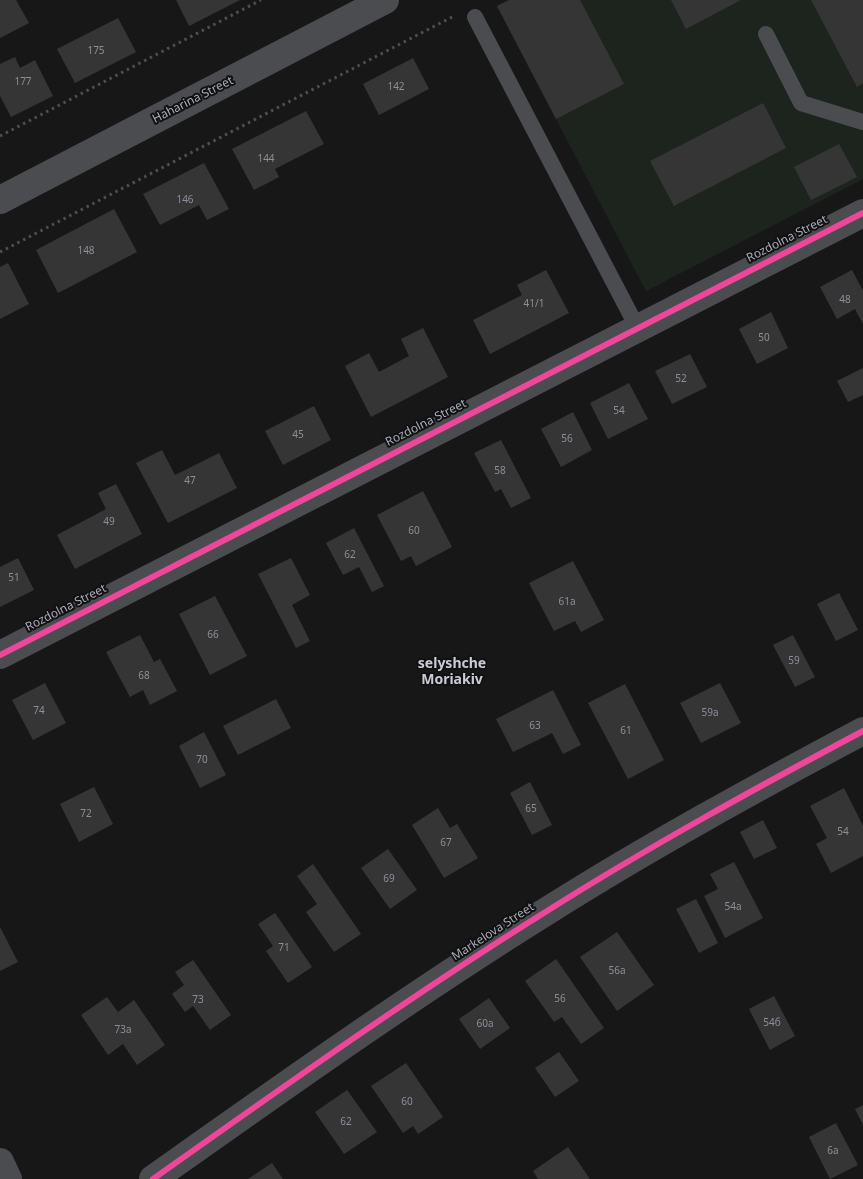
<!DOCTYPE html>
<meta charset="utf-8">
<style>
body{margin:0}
canvas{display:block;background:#171717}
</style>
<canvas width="863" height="1179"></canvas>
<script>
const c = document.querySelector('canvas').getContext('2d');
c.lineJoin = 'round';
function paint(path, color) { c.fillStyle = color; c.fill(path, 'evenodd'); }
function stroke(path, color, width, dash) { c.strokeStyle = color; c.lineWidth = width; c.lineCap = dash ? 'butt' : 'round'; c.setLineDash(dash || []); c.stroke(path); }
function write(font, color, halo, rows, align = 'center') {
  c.font = font + ' "Noto Sans",sans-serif'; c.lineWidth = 4; c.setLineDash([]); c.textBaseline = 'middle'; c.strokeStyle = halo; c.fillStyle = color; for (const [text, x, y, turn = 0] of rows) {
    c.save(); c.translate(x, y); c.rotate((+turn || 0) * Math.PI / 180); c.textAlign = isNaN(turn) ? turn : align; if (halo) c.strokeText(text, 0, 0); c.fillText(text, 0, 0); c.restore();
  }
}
paint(new Path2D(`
 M 509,0 L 863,0 L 863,179 L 646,291 L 497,6 Z`), '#1d241e');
paint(new Path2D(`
 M 0,0 L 16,0 L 29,23 L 0,38 Z
 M 176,0 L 240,0 L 189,26 Z
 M 509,0 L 580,0 L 624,84 L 556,119 L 497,6 Z
 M 671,0 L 741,0 L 686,29 Z
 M 811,0 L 863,0 L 863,83 L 857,87 Z
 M 118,18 L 136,52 L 75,83 L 57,49 Z
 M 15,57 L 20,68 L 35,60 L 53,96 L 11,117 L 0,96 L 0,64 Z
 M 413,58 L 429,89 L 379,115 L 363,84 Z
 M 763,103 L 786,148 L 674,206 L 650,161 Z
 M 306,111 L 324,144 L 275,169 L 279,177 L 254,190 L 232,149 Z
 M 839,144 L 857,177 L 811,200 L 794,167 Z
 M 204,163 L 229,209 L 207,220 L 199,205 L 160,225 L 143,194 Z
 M 114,209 L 137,252 L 58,293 L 36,250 Z
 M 8,263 L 29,304 L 0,319 L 0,267 Z
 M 546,270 L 569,313 L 490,354 L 473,320 L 522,295 L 517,285 Z
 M 852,270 L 863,291 L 863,324 L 855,309 L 837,319 L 820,287 Z
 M 771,312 L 788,348 L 757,364 L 739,329 Z
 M 423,328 L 448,377 L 371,417 L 345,366 L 369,353 L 379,372 L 409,356 L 401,339 Z
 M 690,354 L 707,387 L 672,404 L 655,371 Z
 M 863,368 L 863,395 L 848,402 L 837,381 Z
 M 629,383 L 648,419 L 608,439 L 590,403 Z
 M 314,406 L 331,440 L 283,465 L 265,431 Z
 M 573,412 L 592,450 L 561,467 L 541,429 Z
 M 501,440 L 531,498 L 511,508 L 501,489 L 495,492 L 474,453 Z
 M 162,450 L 175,475 L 219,453 L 237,488 L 168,523 L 136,463 Z
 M 116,484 L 142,534 L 75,569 L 57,535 L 106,509 L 98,493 Z
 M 423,491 L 452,547 L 416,566 L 411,556 L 401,561 L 377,515 Z
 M 354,528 L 384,586 L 372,592 L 359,567 L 343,575 L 326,543 Z
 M 18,558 L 34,590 L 0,607 L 0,567 Z
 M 291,558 L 310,595 L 292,605 L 310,641 L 296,648 L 258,574 Z
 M 573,561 L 604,620 L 581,632 L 575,621 L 554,631 L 529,583 Z
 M 839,593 L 858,630 L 836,641 L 817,604 Z
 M 215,596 L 247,656 L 210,675 L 179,614 Z
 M 140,635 L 154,662 L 160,659 L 177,691 L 150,705 L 143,690 L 130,697 L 106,652 Z
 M 793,635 L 815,677 L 795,687 L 773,645 Z
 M 45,683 L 66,723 L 33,740 L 12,700 Z
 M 720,683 L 741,723 L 701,743 L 680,703 Z
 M 625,684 L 664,760 L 628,779 L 588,703 Z
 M 553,690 L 581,745 L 563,754 L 552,733 L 513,752 L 496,719 Z
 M 276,699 L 291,728 L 238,755 L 223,726 Z
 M 204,732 L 226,775 L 200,788 L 179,746 Z
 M 530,782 L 552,825 L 532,835 L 510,793 Z
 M 94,787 L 113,824 L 79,842 L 60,804 Z
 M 844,788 L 863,826 L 863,856 L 831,873 L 816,844 L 827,838 L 810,806 Z
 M 438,808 L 450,828 L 457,824 L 478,858 L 444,878 L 412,825 Z
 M 763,820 L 777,848 L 754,859 L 740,832 Z
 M 388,849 L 417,890 L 390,909 L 361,868 Z
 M 734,862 L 763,918 L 725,938 L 704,896 L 718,889 L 710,874 Z
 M 313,864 L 361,934 L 334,952 L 306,912 L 317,904 L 297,876 Z
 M 696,899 L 718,943 L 699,953 L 676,909 Z
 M 275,913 L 312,967 L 288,983 L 266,951 L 273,946 L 258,924 Z
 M 0,927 L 18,962 L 0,971 Z
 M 617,932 L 654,985 L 617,1011 L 580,957 Z
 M 556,959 L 604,1028 L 581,1044 L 562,1017 L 554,1022 L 525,981 Z
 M 193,960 L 231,1015 L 210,1030 L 193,1006 L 185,1012 L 172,994 L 184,985 L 175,972 Z
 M 774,996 L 795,1036 L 770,1050 L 749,1009 Z
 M 107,997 L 118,1012 L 134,1000 L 165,1045 L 137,1065 L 123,1044 L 108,1055 L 81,1015 Z
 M 489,998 L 510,1028 L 480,1049 L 459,1019 Z
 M 559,1052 L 579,1081 L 555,1097 L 535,1068 Z
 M 406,1063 L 443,1117 L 418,1134 L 413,1126 L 403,1133 L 371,1086 Z
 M 347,1090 L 377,1132 L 344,1154 L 315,1112 Z
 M 863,1105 L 863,1125 L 855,1109 Z
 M 836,1123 L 858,1165 L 830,1179 L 809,1137 Z
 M 568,1147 L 590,1179 L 538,1179 L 533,1171 Z
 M 272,1163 L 283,1179 L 248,1179 Z`), '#353536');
stroke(new Path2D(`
 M 0,136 L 261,0
 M 0,252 L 454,16`), '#4d4e52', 3, [2.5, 4]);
stroke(new Path2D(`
 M 475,17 L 637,327
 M 766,34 L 801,103 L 863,122`), '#4b4c50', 16);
stroke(new Path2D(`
 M 0,655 L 863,213
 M 153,1179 C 283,1087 412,995 547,911 C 650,846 756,788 863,731`), '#4b4c50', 28);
stroke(new Path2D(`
 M 0,200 L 385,0
 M 0,1162 L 8,1179`), '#4b4c50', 28);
stroke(new Path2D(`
 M 0,655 L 863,213
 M 153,1179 C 283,1087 412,995 547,911 C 650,846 756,788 863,731`), '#ed469a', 6);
write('10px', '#8b8f98', null, [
 ["175",96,51],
 ["177",23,82],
 ["142",396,87],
 ["144",266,159],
 ["146",185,200],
 ["148",86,251],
 ["48",845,300],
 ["41/1",534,304],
 ["50",764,338],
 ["52",681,379],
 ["54",619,411],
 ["45",298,435],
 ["56",567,439],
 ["58",500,471],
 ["47",190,481],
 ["49",109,522],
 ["60",414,531],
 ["62",350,555],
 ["51",14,578],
 ["61а",567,602],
 ["66",213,635],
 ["59",794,661],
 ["68",144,676],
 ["74",39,711],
 ["59а",710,713],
 ["63",535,726],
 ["61",626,731],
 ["70",202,760],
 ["65",531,809],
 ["72",86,814],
 ["54",843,832],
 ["67",446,843],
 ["69",389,879],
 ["54а",733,907],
 ["71",284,948],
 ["56а",617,971],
 ["56",560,999],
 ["73",198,1000],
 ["54б",772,1023],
 ["60а",485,1024],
 ["73а",123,1030],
 ["60",407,1102],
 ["62",346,1122],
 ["6а",833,1151]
]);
write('12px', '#a8adb8', '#111113', [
 ["Haharina Street",193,100,-27],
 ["Rozdolna Street",787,239,-27],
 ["Rozdolna Street",426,423,-27],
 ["Rozdolna Street",66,608,-27],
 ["Markelova Street",493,932,-33]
]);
write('bold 14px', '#c9ccd4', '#111113', [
 ["selyshche",452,664],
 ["Moriakiv",452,680]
]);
</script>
